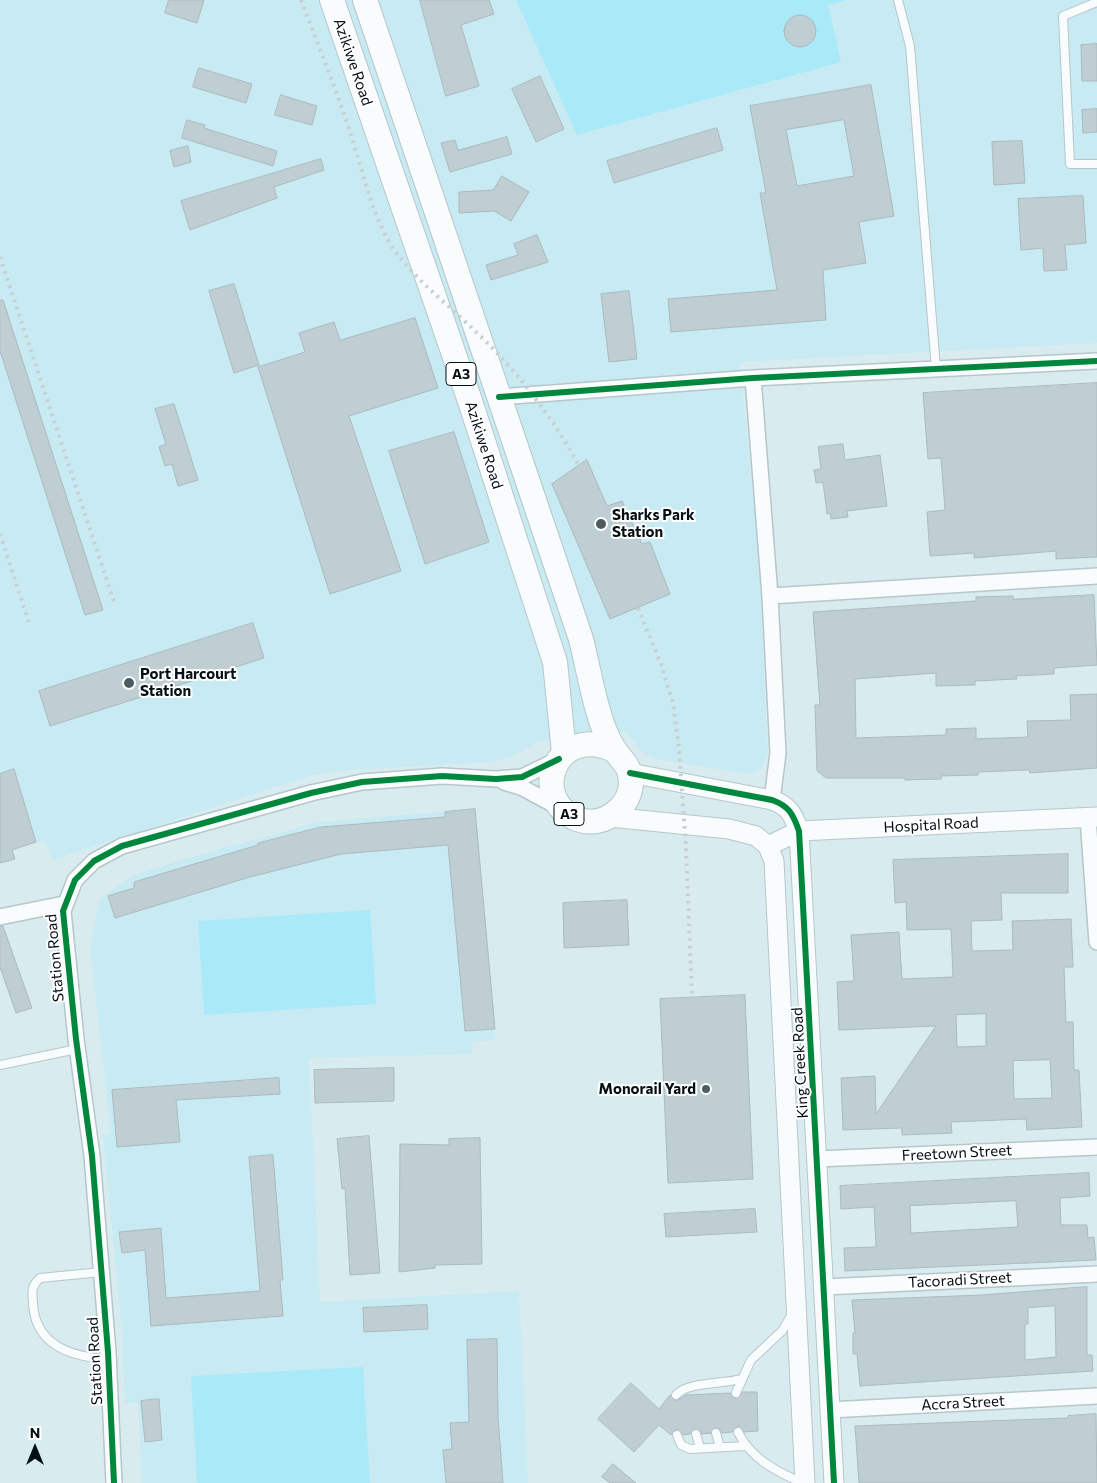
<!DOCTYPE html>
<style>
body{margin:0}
#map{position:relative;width:1097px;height:1483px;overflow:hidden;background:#d8ecf0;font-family:Commissioner,sans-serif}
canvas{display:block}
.north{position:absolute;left:10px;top:1423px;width:50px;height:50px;-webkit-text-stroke:4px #fff;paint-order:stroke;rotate:0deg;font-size:14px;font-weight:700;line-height:20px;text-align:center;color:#030f12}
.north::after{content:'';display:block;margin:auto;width:18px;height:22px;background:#030f12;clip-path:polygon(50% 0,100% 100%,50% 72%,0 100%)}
</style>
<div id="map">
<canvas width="1097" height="1483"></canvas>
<div class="north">N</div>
</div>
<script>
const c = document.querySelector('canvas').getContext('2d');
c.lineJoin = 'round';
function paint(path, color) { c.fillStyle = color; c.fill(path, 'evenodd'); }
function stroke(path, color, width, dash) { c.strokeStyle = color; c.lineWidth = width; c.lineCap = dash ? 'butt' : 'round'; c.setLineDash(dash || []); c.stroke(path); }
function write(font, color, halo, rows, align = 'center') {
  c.font = font + ' Commissioner,sans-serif'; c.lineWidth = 4; c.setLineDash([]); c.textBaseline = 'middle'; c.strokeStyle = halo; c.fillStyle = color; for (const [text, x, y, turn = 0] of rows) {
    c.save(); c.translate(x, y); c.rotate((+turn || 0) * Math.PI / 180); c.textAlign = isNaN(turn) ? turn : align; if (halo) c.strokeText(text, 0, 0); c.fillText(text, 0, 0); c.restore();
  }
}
paint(new Path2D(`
 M 0,0 L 1097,0 L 1097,343 L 740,362 L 760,574 L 768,755 L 761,769 L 749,774 L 655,759 L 642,752 L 626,732 L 591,730 L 537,742 L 515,755 L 494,762 L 349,770 L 313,775 L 52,860 L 45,840 L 0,854 Z
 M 475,809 L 495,1040 L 472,1042 L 472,1054 L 309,1058 L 320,1302 L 519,1291 L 528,1483 L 142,1483 L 138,1403 L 125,1403 L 122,1333 L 103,1134 L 111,1133 L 90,947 L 100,899 L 132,876 L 183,859 L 319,822 Z`), '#c8eaf2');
paint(new Path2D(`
 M 516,0 L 848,0 L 828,5 L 841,62 L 577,135 Z
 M 370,910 L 376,1004 L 204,1015 L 198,921 Z
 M 363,1367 L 370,1483 L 197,1483 L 191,1376 Z`), '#aae9f8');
const building = new Path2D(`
 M 169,0 L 204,0 L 197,23 L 165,13 Z
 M 420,0 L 489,0 L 494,14 L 461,25 L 479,86 L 446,96 Z
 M784 31a16 16 0 1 1 32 0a16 16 0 1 1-32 0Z
 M 1097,44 L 1097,81 L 1082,81 L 1081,45 Z
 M 199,68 L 252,84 L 246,103 L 193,87 Z
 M 540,76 L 564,129 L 536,142 L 512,89 Z
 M 871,85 L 894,216 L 859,222 L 866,263 L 823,270 L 826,320 L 671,332 L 668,299 L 777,290 L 760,193 L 766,193 L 750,106 ZM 844,120 L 854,176 L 797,186 L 786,130 Z
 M 281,95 L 317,106 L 312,125 L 275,115 Z
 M 1097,109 L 1097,132 L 1083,133 L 1082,110 Z
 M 187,120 L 205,125 L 204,128 L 277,151 L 273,166 L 182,138 Z
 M 717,128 L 723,150 L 614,183 L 607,161 Z
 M 507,137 L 512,154 L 450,172 L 441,143 L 455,140 L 458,150 Z
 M 1022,141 L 1025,183 L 994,185 L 992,142 Z
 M 188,146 L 191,162 L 174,167 L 170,151 Z
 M 321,159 L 324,170 L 274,187 L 277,198 L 190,230 L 181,201 Z
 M 502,176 L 529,192 L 511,221 L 494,211 L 459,213 L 459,192 L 493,190 Z
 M 1083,196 L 1086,243 L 1065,245 L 1067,270 L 1044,271 L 1043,248 L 1021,250 L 1018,199 Z
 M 537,235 L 548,262 L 491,280 L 486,265 L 518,255 L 514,244 Z
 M 234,284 L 259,365 L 234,373 L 209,291 Z
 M 629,291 L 637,359 L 609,362 L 601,294 Z
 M 0,300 L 3,300 L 103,610 L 85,615 L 0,351 Z
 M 415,318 L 438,388 L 349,416 L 401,571 L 330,594 L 258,367 L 305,352 L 299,333 L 334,322 L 340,340 Z
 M 1097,383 L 1097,557 L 1056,559 L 1056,551 L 974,558 L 974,553 L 930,556 L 927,512 L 945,510 L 941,458 L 928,459 L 923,393 Z
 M 174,404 L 198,480 L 178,486 L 172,464 L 165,466 L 159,447 L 166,444 L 155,409 Z
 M 454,432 L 489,542 L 425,564 L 389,451 Z
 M 843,444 L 845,460 L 880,455 L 887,506 L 847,511 L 848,517 L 831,519 L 830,513 L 827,514 L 823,482 L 816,483 L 814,470 L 821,469 L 818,447 Z
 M 587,460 L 607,506 L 622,501 L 642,544 L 650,542 L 670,594 L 610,619 L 552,484 Z
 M 1094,595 L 1097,665 L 1054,668 L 1054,674 L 1016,676 L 1017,679 L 975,681 L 975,685 L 936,686 L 936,673 L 855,679 L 856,738 L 946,735 L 946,729 L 976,728 L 976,739 L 1028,737 L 1027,721 L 1071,720 L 1070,695 L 1097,694 L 1097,768 L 1030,773 L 1029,770 L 978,772 L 978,775 L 941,776 L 941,779 L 905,780 L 905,778 L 826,778 L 817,771 L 815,705 L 820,705 L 813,612 L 976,601 L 976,597 L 1013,596 L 1013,599 Z
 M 253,623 L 264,658 L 50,726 L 39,691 Z
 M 14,769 L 36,842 L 12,850 L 15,859 L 0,863 L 0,774 Z
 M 475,809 L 495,1029 L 465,1031 L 448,845 L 341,854 L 250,877 L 115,918 L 108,896 L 134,888 L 134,882 L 258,845 L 258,843 L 321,827 L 445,817 L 445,812 Z
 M 1068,854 L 1068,893 L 1001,893 L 1002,920 L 971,921 L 972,951 L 1013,950 L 1012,921 L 1071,919 L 1073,967 L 1064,967 L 1066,1022 L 1073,1022 L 1074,1070 L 1079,1070 L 1082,1127 L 1027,1130 L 1026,1119 L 951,1122 L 952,1133 L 902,1135 L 902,1128 L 843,1130 L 841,1078 L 875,1076 L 876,1114 L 936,1026 L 839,1030 L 837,982 L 854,981 L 851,935 L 899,932 L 902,979 L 953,977 L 951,929 L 907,930 L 906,902 L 895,903 L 893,860 ZM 986,1014 L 986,1046 L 957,1047 L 956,1015 ZM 1050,1060 L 1052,1098 L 1014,1099 L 1013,1061 Z
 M 627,900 L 629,945 L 564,948 L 563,903 Z
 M 0,926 L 3,926 L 32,1008 L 16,1013 L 0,967 Z
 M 745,995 L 753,1179 L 668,1183 L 660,999 Z
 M 394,1068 L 394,1101 L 315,1103 L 314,1070 Z
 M 279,1078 L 280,1094 L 176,1100 L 180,1142 L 117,1147 L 112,1090 Z
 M 369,1136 L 380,1273 L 350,1275 L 345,1188 L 342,1189 L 337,1139 Z
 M 480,1138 L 482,1264 L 435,1265 L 435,1268 L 399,1272 L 400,1144 L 449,1145 L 449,1139 Z
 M 273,1155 L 283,1280 L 280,1280 L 283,1316 L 151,1326 L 145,1250 L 122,1253 L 119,1232 L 161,1228 L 166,1298 L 260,1291 L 249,1157 Z
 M 1089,1173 L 1090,1196 L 1060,1198 L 1061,1225 L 1087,1225 L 1088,1238 L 1094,1237 L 1096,1260 L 845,1271 L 844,1248 L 876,1247 L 874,1207 L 841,1209 L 840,1186 ZM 1016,1201 L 1018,1227 L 911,1233 L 910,1206 Z
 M 755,1209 L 757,1232 L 666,1237 L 664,1214 Z
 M 1087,1287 L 1087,1355 L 1092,1355 L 1093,1371 L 860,1386 L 857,1354 L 853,1354 L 853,1333 L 855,1333 L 852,1300 L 982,1295 ZM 1055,1306 L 1056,1357 L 1025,1360 L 1025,1324 L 1028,1324 L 1028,1308 Z
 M 427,1305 L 428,1329 L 364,1332 L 363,1308 Z
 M 497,1339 L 498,1417 L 503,1483 L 446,1483 L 443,1450 L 452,1449 L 450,1423 L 469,1422 L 467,1340 Z
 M 631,1383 L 659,1409 L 670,1395 L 676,1401 L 686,1395 L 730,1393 L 736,1399 L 742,1392 L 757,1392 L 758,1431 L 744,1432 L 738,1426 L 732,1432 L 722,1433 L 720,1429 L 715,1428 L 711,1433 L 702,1434 L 700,1430 L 695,1429 L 690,1434 L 683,1435 L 677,1429 L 671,1435 L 659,1425 L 634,1452 L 598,1419 Z
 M 159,1399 L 162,1440 L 145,1442 L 141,1401 Z
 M 1096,1414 L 1097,1483 L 859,1483 L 855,1426 L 1068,1418 L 1068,1416 Z
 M 613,1464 L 636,1483 L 610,1483 L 602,1477 Z`);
paint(building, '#beced2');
stroke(building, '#abbabe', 1);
const service = new Path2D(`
 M 898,0 L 910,46 L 936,369
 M 1097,2 L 1063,16 L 1070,164 L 1097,164
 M 0,1065 L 77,1049
 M 102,1272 L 40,1278 C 31,1286 32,1292 33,1303 C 35,1346 72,1357 108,1359
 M 736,1393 L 751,1360 L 782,1331 L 792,1314
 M 676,1395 C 687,1382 722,1384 741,1379
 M 738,1432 C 751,1459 776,1471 802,1483
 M 716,1433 L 720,1447
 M 696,1434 L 700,1448
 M 677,1435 L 681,1445 L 690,1449 L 745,1446`);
const minor = new Path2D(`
 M 753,378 L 770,596 L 778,753 L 772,800
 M 499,397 L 753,378 L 1097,361
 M 770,596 L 1097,576
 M 504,782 L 521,787 L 560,808
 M 1088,818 L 1097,942
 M 0,917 L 64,904
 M 817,1159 L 1097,1147
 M 824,1287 L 1097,1274
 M 829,1410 L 1097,1396
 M 114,1483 L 108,1352 L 92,1156 L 76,1039 L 63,911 L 75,880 L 94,861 L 122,846 L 311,793 L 362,782 L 442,776 L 496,779 L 522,777 L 559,759`);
const tertiary = new Path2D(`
 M 630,773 L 772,800 C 789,806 793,814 799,831 L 834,1483
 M 610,817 L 729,829 L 756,836 L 768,846 L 774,861 L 805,1483
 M 768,846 L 799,831 L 1097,817`);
const primary = new Path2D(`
 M 332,0 L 470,401 L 555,662 L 564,753
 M 365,0 L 581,639 C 589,670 597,724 614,749 C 622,762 630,764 631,782 C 631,808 602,829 577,819 C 528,799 555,723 614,750`);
stroke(service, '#b7c6ca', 10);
stroke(minor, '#b7c6ca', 18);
stroke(tertiary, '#b7c6ca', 21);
stroke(primary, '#b7c6ca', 26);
stroke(service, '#f9fcfd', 8);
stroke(minor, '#f9fcfd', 15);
stroke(tertiary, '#f9fcfd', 19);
stroke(primary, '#f9fcfd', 24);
stroke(new Path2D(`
 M 301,0 C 318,45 336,89 351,135 C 363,171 373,221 395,251 C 417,281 446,303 473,329 C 514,367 552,416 579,466
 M 0,257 L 115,605
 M 0,534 L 30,626
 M 638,608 L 661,664 L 673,703 L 679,749 L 686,848 L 692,997`), '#c9ced0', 4, [2.5, 5]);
stroke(new Path2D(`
 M 499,397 L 753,378 L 1097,361
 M 630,773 L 772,800 C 789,806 793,814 799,831 L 834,1483
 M 114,1483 L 108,1352 L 92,1156 L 76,1039 L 63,911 L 75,880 L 94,861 L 122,846 L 311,793 L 362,782 L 442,776 L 496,779 L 522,777 L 559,759`), '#00873e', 6);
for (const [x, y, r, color] of [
 [601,524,6,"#4e5c60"],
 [129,683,6,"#4e5c60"],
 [706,1089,5,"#4e5c60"]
]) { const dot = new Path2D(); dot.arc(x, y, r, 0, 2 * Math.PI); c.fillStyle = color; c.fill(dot); stroke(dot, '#fff', 2); }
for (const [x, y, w] of [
 [461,374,30],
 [569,814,30]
]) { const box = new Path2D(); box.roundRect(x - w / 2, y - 11.5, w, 23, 4); c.fillStyle = '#fff'; c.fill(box); stroke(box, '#030f12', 1); }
write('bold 14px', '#030f12', null, [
 ["A3",461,374],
 ["A3",569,814]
]);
write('15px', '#030f12', '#fff', [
 ["Azikiwe Road",353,62,71],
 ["Azikiwe Road",484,445,72],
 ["Hospital Road",931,825,-3],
 ["Station Road",55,958,-95],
 ["King Creek Road",800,1063,-93],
 ["Freetown Street",957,1153,-3],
 ["Tacoradi Street",960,1280,-3],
 ["Station Road",95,1361,-93],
 ["Accra Street",963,1403,-3]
]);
write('bold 15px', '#030f12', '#fff', [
 ["Sharks Park",612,515],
 ["Station",612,532],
 ["Port Harcourt",140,674],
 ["Station",140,691],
 ["Monorail Yard",696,1089,"right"]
], 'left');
</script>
